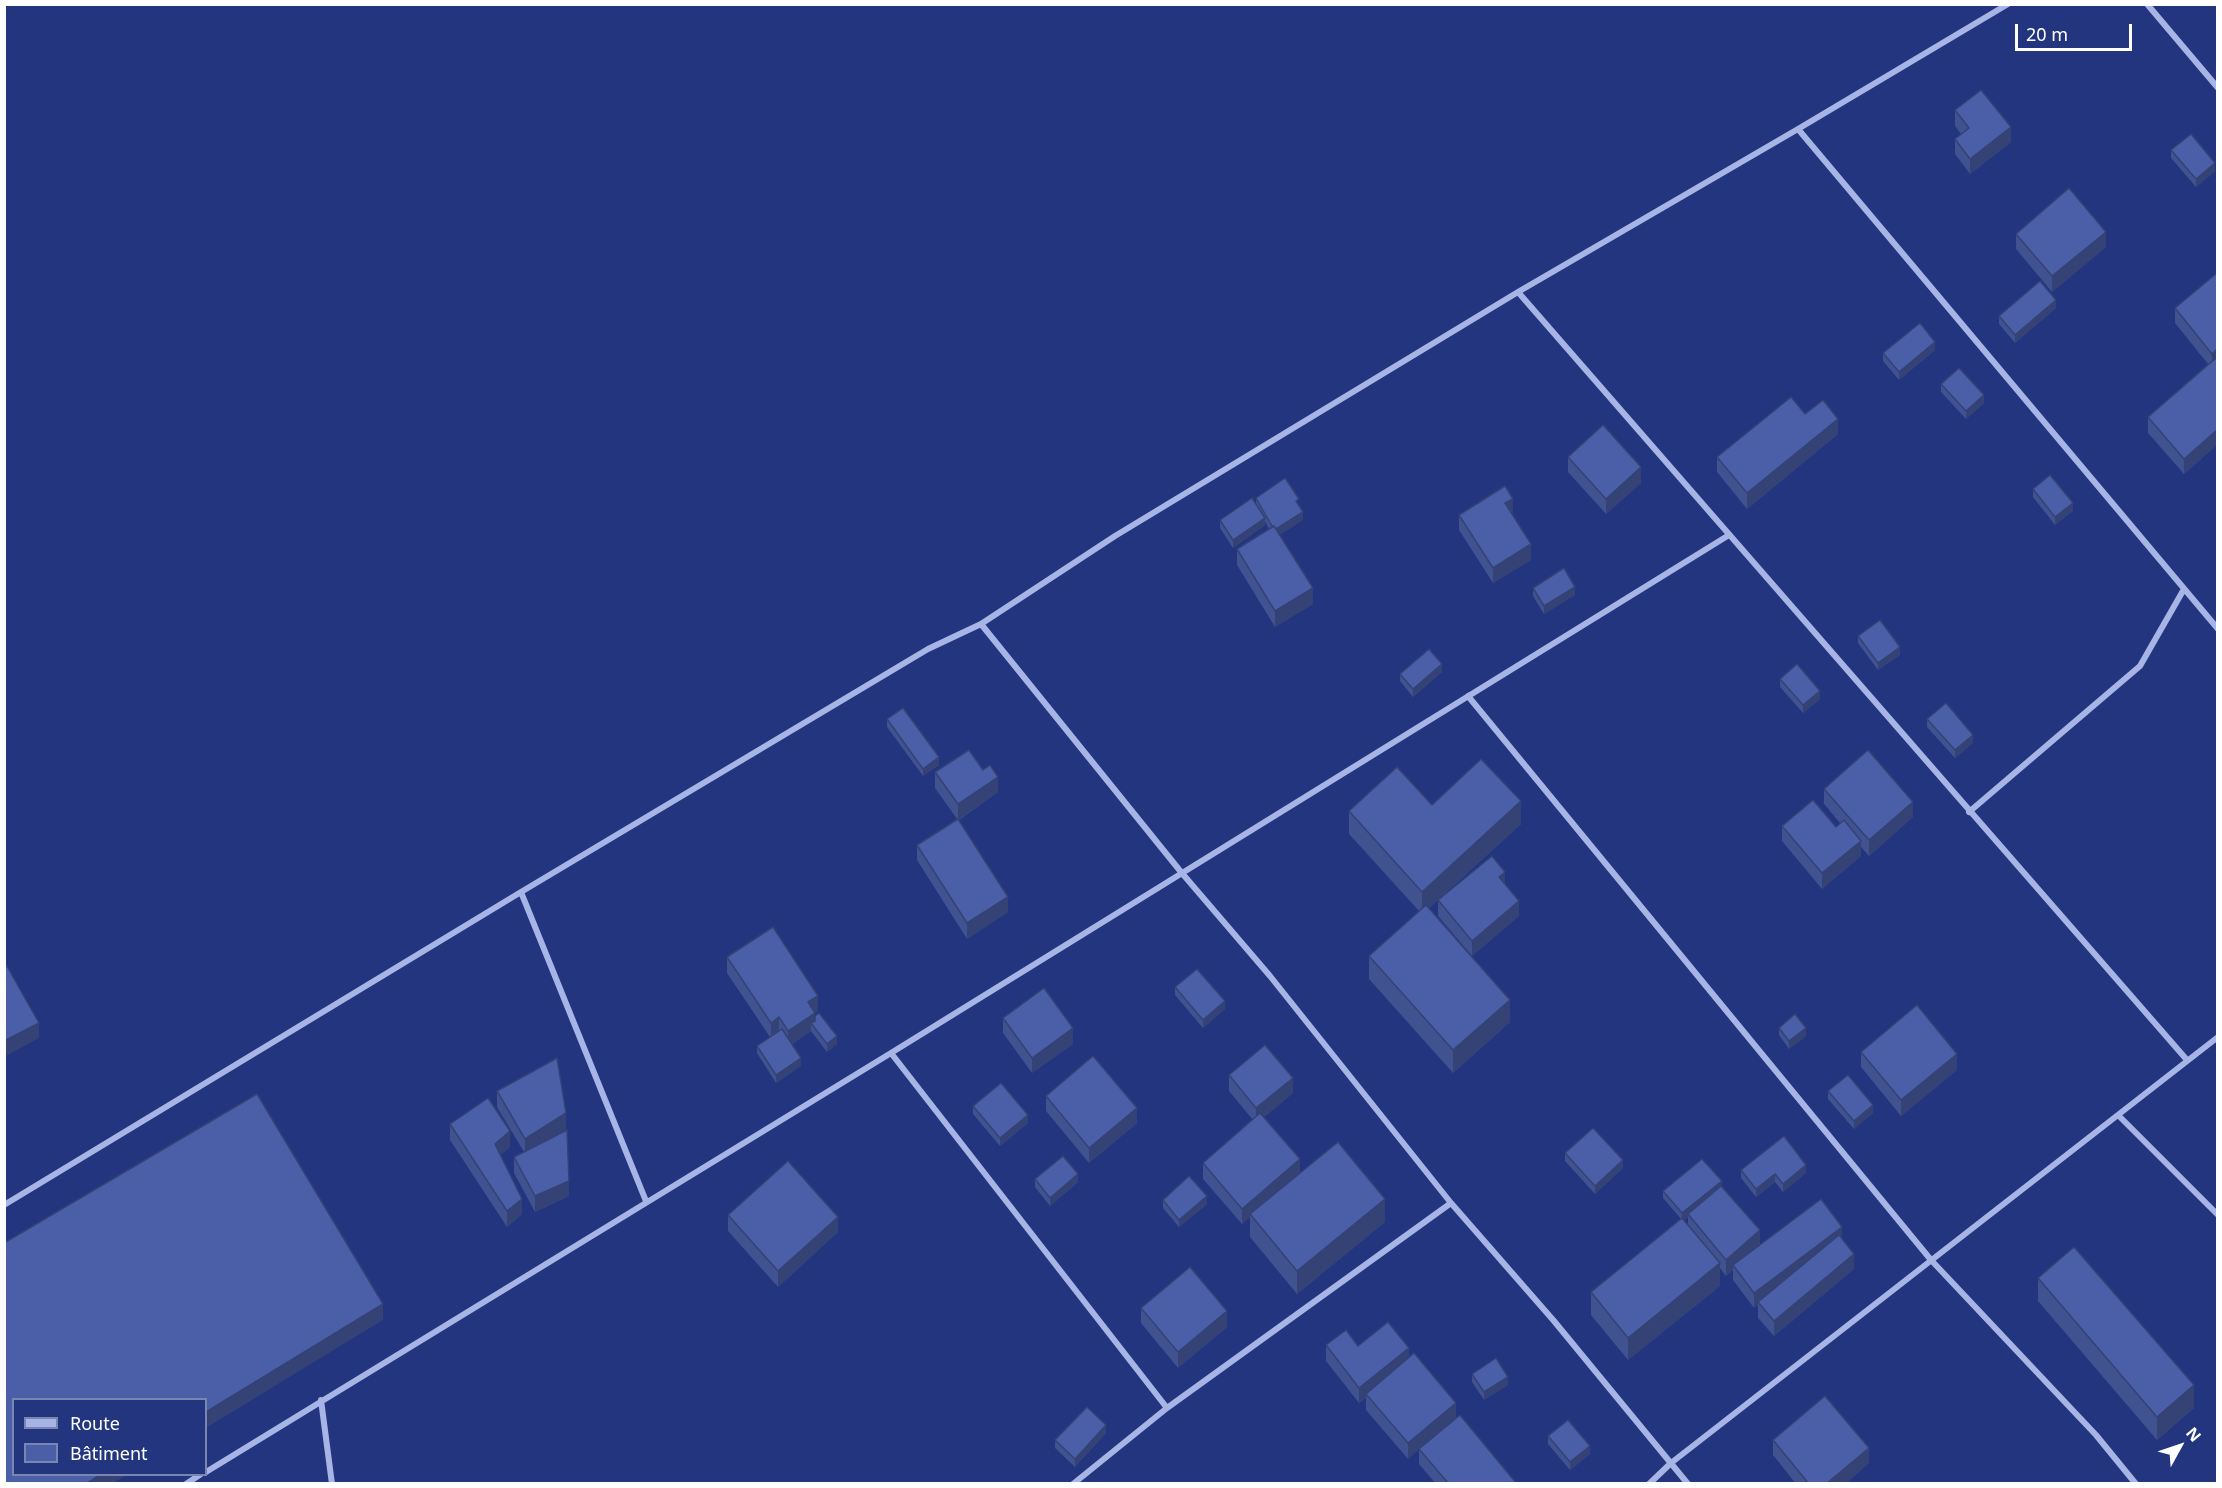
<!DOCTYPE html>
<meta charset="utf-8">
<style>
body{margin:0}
#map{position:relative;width:2222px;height:1488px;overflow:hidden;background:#22357e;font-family:"Noto Sans",sans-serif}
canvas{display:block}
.frame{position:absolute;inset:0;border:6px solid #fff;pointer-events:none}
.legend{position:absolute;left:12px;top:1398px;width:195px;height:78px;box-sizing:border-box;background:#22357e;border:2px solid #7a86b2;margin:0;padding:8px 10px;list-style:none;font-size:18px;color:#fff}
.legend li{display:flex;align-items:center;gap:12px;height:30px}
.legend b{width:30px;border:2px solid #7a86b2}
.north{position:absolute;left:2150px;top:1416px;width:60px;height:60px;-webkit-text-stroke:4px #22357e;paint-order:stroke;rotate:50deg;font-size:16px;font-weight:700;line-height:24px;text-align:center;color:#fff}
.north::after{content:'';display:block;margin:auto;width:21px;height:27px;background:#fff;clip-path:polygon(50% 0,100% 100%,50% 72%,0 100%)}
.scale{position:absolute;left:2015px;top:24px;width:117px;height:27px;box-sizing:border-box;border:3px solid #fff;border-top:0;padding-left:8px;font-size:18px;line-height:21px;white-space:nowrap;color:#fff;-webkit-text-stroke:4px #22357e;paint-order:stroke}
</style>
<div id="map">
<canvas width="2222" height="1488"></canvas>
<div class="frame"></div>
<ul class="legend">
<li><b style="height:8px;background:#a7b5e6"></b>Route</li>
<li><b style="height:16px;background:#4b5fa8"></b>Bâtiment</li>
</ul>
<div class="north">N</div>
<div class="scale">20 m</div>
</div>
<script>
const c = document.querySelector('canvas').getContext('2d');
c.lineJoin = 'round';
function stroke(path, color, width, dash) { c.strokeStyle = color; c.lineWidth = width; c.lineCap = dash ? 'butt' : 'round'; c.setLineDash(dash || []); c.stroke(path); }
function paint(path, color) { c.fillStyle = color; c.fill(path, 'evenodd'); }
stroke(new Path2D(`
 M 2147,4 L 2218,88
 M 1798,129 L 2218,629
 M 1518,292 L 2187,1060
 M 981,624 L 1181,872 L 1270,976 L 1451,1203 L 1554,1321 L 1688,1484
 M 1468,696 L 1931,1260 L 2096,1435 L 2136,1484
 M 1969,812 L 2140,666 L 2184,589
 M 521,892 L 646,1201
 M 891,1053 L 1167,1408
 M 2118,1115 L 2218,1215
 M 4,1205 L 521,892 L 928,649 L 981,624 L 1115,536 L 1518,292 L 1798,129 L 2008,4
 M 321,1400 L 332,1484
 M 206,1472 L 891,1053 L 1729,535
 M 186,1484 L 201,1474
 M 1073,1484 L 1167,1408 L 1451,1203
 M 1649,1484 L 1671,1463 L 2218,1037`), '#a7b5e6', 6);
paint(new Path2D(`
 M 1955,110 L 2011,142 L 1970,174 L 1955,154 L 1955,139 L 1961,134 L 1955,126 Z
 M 2171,150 L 2215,171 L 2196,187 L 2171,158 Z
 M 2016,234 L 2106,247 L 2052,292 L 2016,249 Z
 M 2217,273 L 2217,445 L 2184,474 L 2148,433 L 2148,417 L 2208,364 L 2175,323 L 2175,308 Z
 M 2056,308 L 2015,343 L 1999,324 L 1999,316 Z
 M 1935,350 L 1899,380 L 1883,361 L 1883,353 Z
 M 1941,384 L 1984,403 L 1966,419 L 1941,392 Z
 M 1805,414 L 1838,434 L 1747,509 L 1717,472 L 1717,457 Z
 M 1568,457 L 1641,483 L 1606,514 L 1568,472 Z
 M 2033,489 L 2073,511 L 2055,525 L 2033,497 Z
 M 1256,498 L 1299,505 L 1303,520 L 1279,535 L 1313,604 L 1275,627 L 1237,565 L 1237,549 L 1269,529 L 1265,521 L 1265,525 L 1233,548 L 1220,528 L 1220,520 L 1256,504 Z
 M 1513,514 L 1512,515 L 1531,560 L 1493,583 L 1459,530 L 1459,515 Z
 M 1533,588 L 1575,595 L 1544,614 L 1533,596 Z
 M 1858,636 L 1900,655 L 1878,670 L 1858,643 Z
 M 1442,672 L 1413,697 L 1400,681 L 1400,674 Z
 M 1780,679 L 1820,699 L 1803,713 L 1780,687 Z
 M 887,719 L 939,765 L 923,776 L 887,727 Z
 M 1927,719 L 1973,743 L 1955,758 L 1927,727 Z
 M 935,772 L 998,792 L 959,820 L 1008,912 L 967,939 L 917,860 L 917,845 L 957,819 L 935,788 Z
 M 1824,789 L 1913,817 L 1869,856 L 1861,847 L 1861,856 L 1822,889 L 1782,841 L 1782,826 L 1836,827 L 1840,823 L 1824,804 Z
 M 1432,805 L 1521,824 L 1428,909 L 1510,1022 L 1453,1073 L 1369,979 L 1369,956 L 1419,911 L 1349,834 L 1349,811 Z
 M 1505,884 L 1519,916 L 1472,956 L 1438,916 L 1438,900 Z
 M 727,957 L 818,1011 L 815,1013 L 815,1016 L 837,1044 L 827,1052 L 811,1031 L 792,1044 L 801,1066 L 776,1083 L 757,1053 L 757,1046 L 770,1037 L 727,973 Z
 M 1175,987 L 1225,1009 L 1203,1028 L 1175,995 Z
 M 1003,1018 L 1073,1044 L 1032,1073 L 1003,1033 Z
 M 1779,1028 L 1806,1036 L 1789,1049 L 1779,1035 Z
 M 1861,1052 L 1957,1070 L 1901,1116 L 1861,1067 Z
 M 1229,1075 L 1293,1093 L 1264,1117 L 1300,1174 L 1385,1222 L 1297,1294 L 1250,1237 L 1250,1217 L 1242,1224 L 1203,1179 L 1203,1163 L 1253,1120 L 1229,1091 Z
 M 497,1091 L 566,1129 L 552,1137 L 569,1196 L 535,1212 L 514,1173 L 514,1157 L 524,1152 L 497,1107 Z
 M 1828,1091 L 1873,1113 L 1854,1129 L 1828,1099 Z
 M 1046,1096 L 1137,1123 L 1089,1163 L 1046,1111 Z
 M 973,1106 L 1028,1123 L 1000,1146 L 973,1114 Z
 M 450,1124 L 510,1147 L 500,1155 L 522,1214 L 507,1227 L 450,1140 Z
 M 1565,1153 L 1623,1168 L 1595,1194 L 1565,1161 Z
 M 1741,1170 L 1806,1173 L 1783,1192 L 1775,1182 L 1756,1197 L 1741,1178 Z
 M 1035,1179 L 1078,1182 L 1050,1206 L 1035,1187 Z
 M 1722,1186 L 1760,1245 L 1842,1239 L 1854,1269 L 1774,1336 L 1758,1318 L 1758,1305 L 1754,1308 L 1733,1280 L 1733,1270 L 1726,1276 L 1720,1268 L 1720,1286 L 1628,1360 L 1591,1315 L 1591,1292 L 1681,1219 L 1663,1198 L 1663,1191 ZM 1688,1217 L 1688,1224 L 1684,1220 Z
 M 1163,1200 L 1207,1204 L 1179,1227 L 1163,1208 Z
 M 728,1215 L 838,1232 L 778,1287 L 728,1231 Z
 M 2038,1278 L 2194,1408 L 2157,1440 L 2038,1301 Z
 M 1141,1308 L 1227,1327 L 1178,1368 L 1141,1323 Z
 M 1326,1345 L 1358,1346 L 1409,1357 L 1456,1418 L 1517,1484 L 1436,1484 L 1419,1464 L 1419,1449 L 1408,1459 L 1366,1410 L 1366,1398 L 1359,1403 L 1326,1361 Z
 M 1472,1374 L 1508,1385 L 1484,1400 L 1472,1382 Z
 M 1106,1433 L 1075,1467 L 1055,1448 L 1055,1440 Z
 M 1548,1436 L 1590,1454 L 1570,1470 L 1548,1444 Z
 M 1773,1440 L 1869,1463 L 1845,1484 L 1796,1484 L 1773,1455 Z`), '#405290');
paint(new Path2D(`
 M 2011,127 L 2011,142 L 1970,174 L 1970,159 Z
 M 2215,163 L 2215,171 L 2196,187 L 2196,179 Z
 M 2106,232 L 2106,247 L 2052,292 L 2052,276 Z
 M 2056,300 L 2056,308 L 2015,343 L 2015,335 Z
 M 1935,342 L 1935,350 L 1899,380 L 1899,372 Z
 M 2217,349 L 2217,365 L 2212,369 L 2212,354 Z
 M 1984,395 L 1984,403 L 1966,419 L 1966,411 Z
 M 1838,419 L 1838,434 L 1747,509 L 1747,493 Z
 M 2217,430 L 2217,445 L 2184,474 L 2184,459 Z
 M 1641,467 L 1641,483 L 1606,514 L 1606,499 Z
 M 1513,499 L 1513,514 L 1505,519 L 1505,503 Z
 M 2073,503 L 2073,511 L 2055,525 L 2055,517 Z
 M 1303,512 L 1303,520 L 1274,538 L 1274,530 Z
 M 1265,518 L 1265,525 L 1233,548 L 1233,540 Z
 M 1531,544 L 1531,560 L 1493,583 L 1493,568 Z
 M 1575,587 L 1575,595 L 1544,614 L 1544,606 Z
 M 1313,588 L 1313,604 L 1275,627 L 1275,611 Z
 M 1900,647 L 1900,655 L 1878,670 L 1878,663 Z
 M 1442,664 L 1442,672 L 1413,697 L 1413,689 Z
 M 1820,691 L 1820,699 L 1803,713 L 1803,705 Z
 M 1973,735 L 1973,743 L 1955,758 L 1955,750 Z
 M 939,757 L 939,765 L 923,776 L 923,769 Z
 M 998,777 L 998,792 L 958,820 L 958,804 Z
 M 1521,801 L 1521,824 L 1422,914 L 1422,892 Z
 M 1913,802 L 1913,817 L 1869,856 L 1869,840 Z
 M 1861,841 L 1861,856 L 1822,889 L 1822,873 Z
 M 1505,872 L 1505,887 L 1499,877 Z
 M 1008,897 L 1008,912 L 967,939 L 967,923 Z
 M 1519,901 L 1519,916 L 1472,956 L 1472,941 Z
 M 818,996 L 818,1011 L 815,1013 L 815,1029 L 811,1023 L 811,1031 L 788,1046 L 788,1031 L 808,1002 Z
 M 1510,1000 L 1510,1022 L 1453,1073 L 1453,1050 Z
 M 1225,1001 L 1225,1009 L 1203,1028 L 1203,1020 Z
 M 779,1017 L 779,1032 L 771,1039 L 771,1023 Z
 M 39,1023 L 39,1038 L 4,1057 L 4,1041 Z
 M 1073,1028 L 1073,1044 L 1032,1073 L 1032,1058 Z
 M 1806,1028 L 1806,1036 L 1789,1049 L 1789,1041 Z
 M 837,1036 L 837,1044 L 827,1052 L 827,1044 Z
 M 1957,1054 L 1957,1070 L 1901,1116 L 1901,1100 Z
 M 801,1058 L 801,1066 L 776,1083 L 776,1075 Z
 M 1293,1078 L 1293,1093 L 1256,1124 L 1256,1108 Z
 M 1873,1105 L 1873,1113 L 1854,1129 L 1854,1121 Z
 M 1137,1108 L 1137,1123 L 1089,1163 L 1089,1148 Z
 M 566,1113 L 566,1129 L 525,1154 L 525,1139 Z
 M 1028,1115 L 1028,1123 L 1000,1146 L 1000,1138 Z
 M 510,1131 L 510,1147 L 495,1160 L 495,1144 Z
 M 1300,1159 L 1300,1175 L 1250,1214 L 1250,1217 L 1242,1224 L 1242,1209 Z
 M 1623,1160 L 1623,1168 L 1595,1194 L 1595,1186 Z
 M 1806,1165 L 1806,1173 L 1783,1192 L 1783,1184 Z
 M 1078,1174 L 1078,1182 L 1050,1206 L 1050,1198 Z
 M 1775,1174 L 1775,1182 L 1756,1197 L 1756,1189 Z
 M 569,1181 L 569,1196 L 535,1212 L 535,1196 Z
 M 1722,1181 L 1722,1189 L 1688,1214 L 1688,1217 L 1682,1221 L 1682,1213 Z
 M 1207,1196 L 1207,1204 L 1179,1227 L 1179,1220 Z
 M 522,1199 L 522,1214 L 507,1227 L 507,1211 Z
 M 1385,1199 L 1385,1222 L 1297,1294 L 1297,1271 Z
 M 838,1217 L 838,1232 L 778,1287 L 778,1271 Z
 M 1842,1227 L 1842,1242 L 1758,1302 L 1758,1305 L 1754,1308 L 1754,1293 Z
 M 1760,1230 L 1760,1246 L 1733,1265 L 1733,1270 L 1726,1276 L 1726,1260 Z
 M 1854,1254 L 1854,1269 L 1774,1336 L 1774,1321 Z
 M 1720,1263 L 1720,1286 L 1628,1360 L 1628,1338 Z
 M 383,1304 L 383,1320 L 206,1428 L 206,1412 Z
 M 1227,1311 L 1227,1327 L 1178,1368 L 1178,1352 Z
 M 1409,1348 L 1409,1364 L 1366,1394 L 1366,1398 L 1359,1403 L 1359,1388 Z
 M 1508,1377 L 1508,1385 L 1484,1400 L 1484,1392 Z
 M 2194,1385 L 2194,1408 L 2157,1440 L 2157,1417 Z
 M 1456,1403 L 1456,1418 L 1408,1459 L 1408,1443 Z
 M 1106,1425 L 1106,1433 L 1075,1467 L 1075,1459 Z
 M 1590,1446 L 1590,1454 L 1570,1470 L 1570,1462 Z
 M 1869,1448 L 1869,1463 L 1845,1484 L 1826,1484 Z
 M 101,1474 L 128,1474 L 112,1484 L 86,1484 Z`), '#344276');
const building = new Path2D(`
 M 1981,90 L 2011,127 L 1970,159 L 1955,139 L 1969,128 L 1955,110 Z
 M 2191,134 L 2215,163 L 2196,179 L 2171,150 Z
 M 2069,188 L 2106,232 L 2052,276 L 2016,234 Z
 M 2217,273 L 2217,349 L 2212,354 L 2175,308 Z
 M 2040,281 L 2056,300 L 2015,335 L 1999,316 Z
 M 1920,323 L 1935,342 L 1899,372 L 1883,353 Z
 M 2216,358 L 2217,361 L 2217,430 L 2184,459 L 2148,417 Z
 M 1959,368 L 1984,395 L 1966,411 L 1941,384 Z
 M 1791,397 L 1805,414 L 1823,400 L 1838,419 L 1747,493 L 1717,457 Z
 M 1603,425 L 1641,467 L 1606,499 L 1568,457 Z
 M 2050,475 L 2073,503 L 2055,517 L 2033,489 Z
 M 1285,478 L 1299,499 L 1296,501 L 1303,512 L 1276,529 L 1274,526 L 1272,526 L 1256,498 Z
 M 1505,486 L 1513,499 L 1505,503 L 1531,544 L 1493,568 L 1459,515 Z
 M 1252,498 L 1265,518 L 1233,540 L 1220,520 Z
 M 1274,526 L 1313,588 L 1275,611 L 1237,549 Z
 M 1564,568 L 1575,587 L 1544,606 L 1533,588 Z
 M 1880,620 L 1900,647 L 1878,663 L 1858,636 Z
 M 1429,649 L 1442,664 L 1413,689 L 1400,674 Z
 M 1797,664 L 1820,691 L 1803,705 L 1780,679 Z
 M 1946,703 L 1973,735 L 1955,750 L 1927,719 Z
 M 903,708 L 939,757 L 923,769 L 887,719 Z
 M 969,750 L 983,770 L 990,765 L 998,777 L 958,804 L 935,772 Z
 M 1868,750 L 1913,802 L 1869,840 L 1824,789 Z
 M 1481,759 L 1521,801 L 1422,892 L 1349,811 L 1397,767 L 1432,805 Z
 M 1813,800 L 1836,827 L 1844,820 L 1861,841 L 1822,873 L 1782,826 Z
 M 958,819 L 1008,897 L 967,923 L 917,845 Z
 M 1492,856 L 1505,872 L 1499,877 L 1519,901 L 1472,941 L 1438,900 Z
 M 1426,905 L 1510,1000 L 1453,1050 L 1369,956 Z
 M 773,927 L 818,996 L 808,1002 L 815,1013 L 788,1031 L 779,1017 L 771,1023 L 727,957 Z
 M 4,961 L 39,1023 L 4,1041 Z
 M 1197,969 L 1225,1001 L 1203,1020 L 1175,987 Z
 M 1044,988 L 1073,1028 L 1032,1058 L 1003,1018 Z
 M 1917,1005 L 1957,1054 L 1901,1100 L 1861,1052 Z
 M 819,1013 L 837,1036 L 827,1044 L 811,1023 L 815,1021 L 815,1016 Z
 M 1795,1014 L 1806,1028 L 1789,1041 L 1779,1028 Z
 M 782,1029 L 801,1058 L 776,1075 L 757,1046 Z
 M 1265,1045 L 1293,1078 L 1256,1108 L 1229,1075 Z
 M 1093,1056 L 1137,1108 L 1089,1148 L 1046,1096 Z
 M 557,1058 L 566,1113 L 525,1139 L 497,1091 Z
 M 1848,1075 L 1873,1105 L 1854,1121 L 1828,1091 Z
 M 1001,1083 L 1028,1115 L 1000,1138 L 973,1106 Z
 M 257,1094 L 383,1304 L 206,1412 L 206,1400 L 14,1400 L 14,1474 L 101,1474 L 86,1484 L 4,1484 L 4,1243 Z
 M 488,1098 L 510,1131 L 495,1144 L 522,1199 L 507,1211 L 450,1124 Z
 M 1260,1113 L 1300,1159 L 1242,1209 L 1203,1163 Z
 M 1593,1128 L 1623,1160 L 1595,1186 L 1565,1153 Z
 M 567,1130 L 569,1181 L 535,1196 L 514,1157 Z
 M 1784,1136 L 1806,1165 L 1783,1184 L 1775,1174 L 1756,1189 L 1741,1170 Z
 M 1338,1142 L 1385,1199 L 1297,1271 L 1250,1214 Z
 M 1063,1156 L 1078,1174 L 1050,1198 L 1035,1179 Z
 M 1702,1159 L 1722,1181 L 1682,1213 L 1663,1191 Z
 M 788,1161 L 838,1217 L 778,1271 L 728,1215 Z
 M 1189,1176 L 1207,1196 L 1179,1220 L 1163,1200 Z
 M 1721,1186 L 1760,1230 L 1726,1260 L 1688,1214 Z
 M 1821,1199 L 1842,1227 L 1754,1293 L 1733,1265 Z
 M 1682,1218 L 1720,1263 L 1628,1338 L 1591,1292 Z
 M 1839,1235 L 1854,1254 L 1774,1321 L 1758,1302 Z
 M 2074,1247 L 2194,1385 L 2157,1417 L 2038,1278 Z
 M 1190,1267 L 1227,1311 L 1178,1352 L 1141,1308 Z
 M 1388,1322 L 1409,1348 L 1359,1388 L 1326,1345 L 1346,1330 L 1358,1346 Z
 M 1414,1353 L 1456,1403 L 1408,1443 L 1366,1394 Z
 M 1496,1358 L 1508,1377 L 1484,1392 L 1472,1374 Z
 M 1825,1396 L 1869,1448 L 1826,1484 L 1809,1484 L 1773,1440 Z
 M 1087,1407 L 1106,1425 L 1075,1459 L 1055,1440 Z
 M 1460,1415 L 1517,1484 L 1449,1484 L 1419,1449 Z
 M 1568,1420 L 1590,1446 L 1570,1462 L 1548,1436 Z`);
paint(building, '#4b5fa8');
stroke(building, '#344276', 1.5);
</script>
